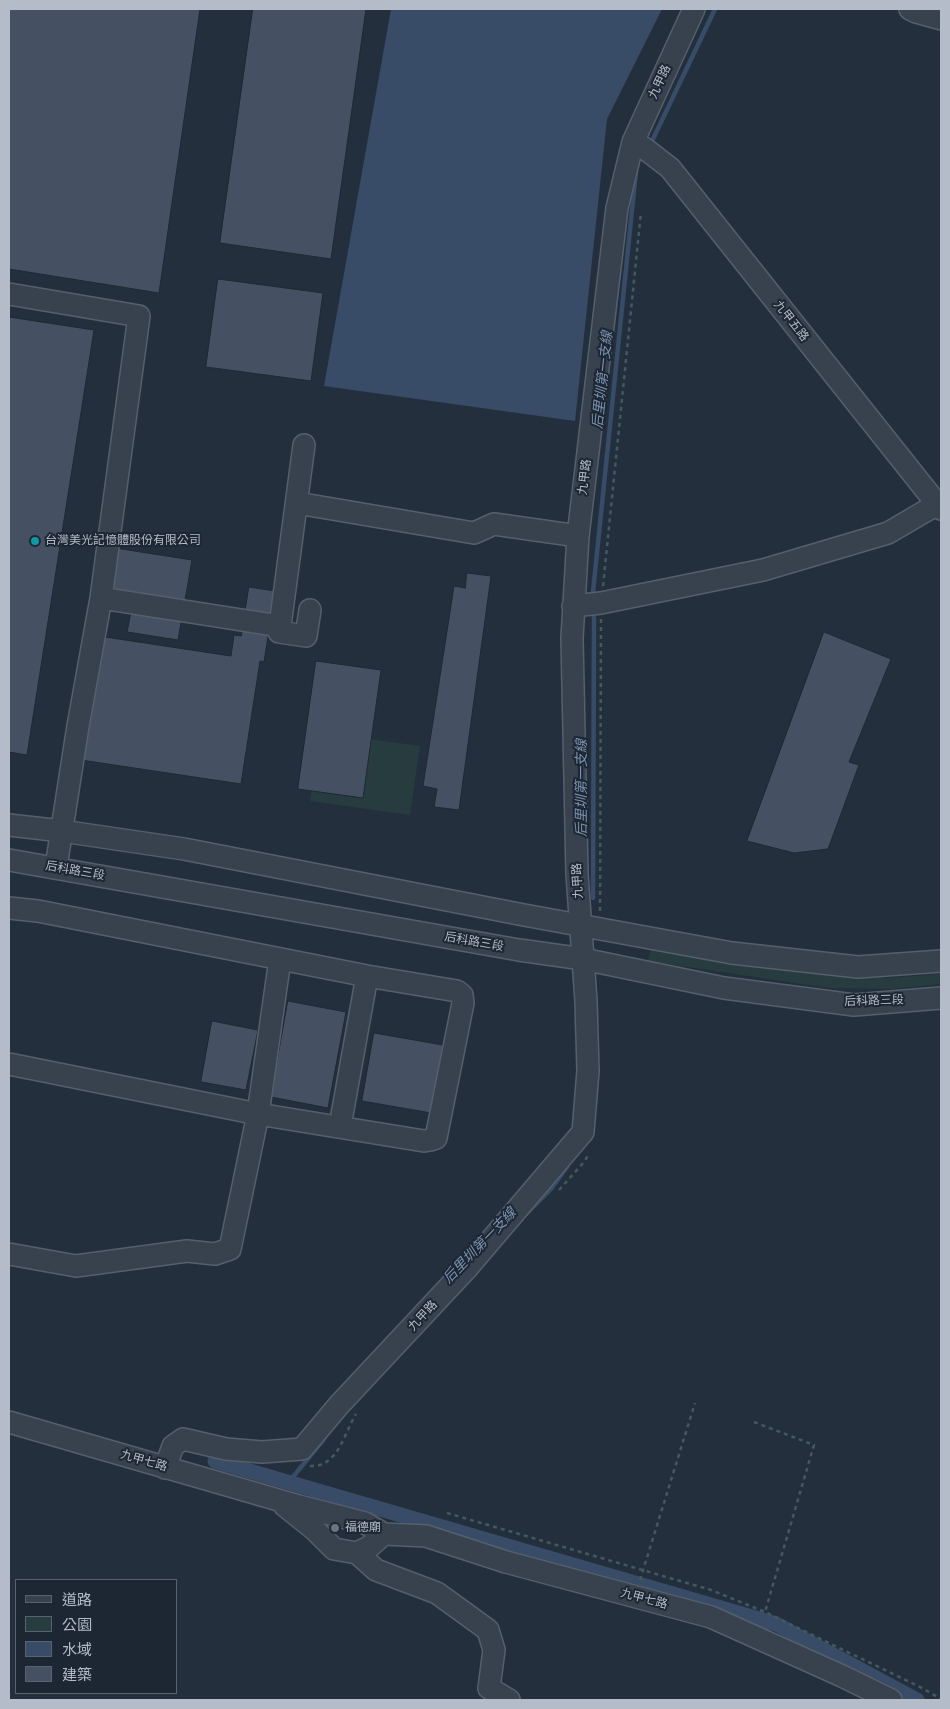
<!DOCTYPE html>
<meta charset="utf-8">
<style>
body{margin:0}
#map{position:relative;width:950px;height:1709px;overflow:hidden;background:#242f3e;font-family:Helvetica,"Noto Sans TC",sans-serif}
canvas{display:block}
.frame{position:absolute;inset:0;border:10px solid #b4bcc9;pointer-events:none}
.legend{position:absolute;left:15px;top:1579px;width:162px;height:115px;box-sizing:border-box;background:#1d2633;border:1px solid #59626f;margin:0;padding:6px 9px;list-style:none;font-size:15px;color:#b4bcc9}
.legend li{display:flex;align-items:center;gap:10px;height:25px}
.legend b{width:25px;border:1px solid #59626f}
</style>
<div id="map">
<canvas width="950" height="1709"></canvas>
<div class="frame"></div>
<ul class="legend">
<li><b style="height:6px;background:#38414e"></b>道路</li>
<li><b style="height:14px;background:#263c3f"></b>公園</li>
<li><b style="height:14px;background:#394c67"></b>水域</li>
<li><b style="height:14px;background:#455162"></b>建築</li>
</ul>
</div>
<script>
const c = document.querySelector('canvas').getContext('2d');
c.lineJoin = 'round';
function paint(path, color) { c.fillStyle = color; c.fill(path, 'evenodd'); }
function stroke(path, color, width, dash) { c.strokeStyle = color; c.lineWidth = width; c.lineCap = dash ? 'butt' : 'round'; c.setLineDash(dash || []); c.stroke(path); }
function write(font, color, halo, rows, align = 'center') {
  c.font = font + ' Helvetica,"Noto Sans TC",sans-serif'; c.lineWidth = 4; c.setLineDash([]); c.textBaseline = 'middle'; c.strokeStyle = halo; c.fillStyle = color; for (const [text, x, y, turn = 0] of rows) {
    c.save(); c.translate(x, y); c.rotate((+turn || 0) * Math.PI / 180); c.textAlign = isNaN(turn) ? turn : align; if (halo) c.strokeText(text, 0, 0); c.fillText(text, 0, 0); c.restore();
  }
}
paint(new Path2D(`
 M 320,732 L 420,746 L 410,815 L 310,801 Z
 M 651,947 L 823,975 L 888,978 L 941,974 L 941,984 L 892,989 L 828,988 L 648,961 Z`), '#263c3f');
paint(new Path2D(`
 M 391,9 L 662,9 L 607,119 L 575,421 L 324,386 Z`), '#394c67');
stroke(new Path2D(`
 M 653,139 L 715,9
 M 593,592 L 636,171
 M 593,898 L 594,617
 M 526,1214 L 551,1189 L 567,1167
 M 288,1483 L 324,1439`), '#394c67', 4.5);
stroke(new Path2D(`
 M 215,1461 L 776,1624 L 917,1700`), '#394c67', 15);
const building = new Path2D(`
 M 9,9 L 200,9 L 159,293 L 9,269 Z
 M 253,9 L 366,9 L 331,259 L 220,243 Z
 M 218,279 L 323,293 L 311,381 L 206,367 Z
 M 9,317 L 94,330 L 27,755 L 9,752 Z
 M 109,547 L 192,560 L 178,640 L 127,632 L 131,612 L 99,607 Z
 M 467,573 L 491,576 L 459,810 L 434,807 L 437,789 L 423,786 L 454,586 L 465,588 Z
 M 249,587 L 275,591 L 264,662 L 260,661 L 241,784 L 74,759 L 92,635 L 231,656 L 234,635 L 241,636 Z
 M 824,632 L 891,659 L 849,762 L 859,765 L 828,849 L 794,853 L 747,841 Z
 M 316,661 L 381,670 L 363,798 L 298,789 Z
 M 288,1001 L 346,1012 L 328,1108 L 271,1097 Z
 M 212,1021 L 258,1030 L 246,1090 L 201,1082 Z
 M 374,1033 L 443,1045 L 431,1113 L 362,1101 Z`);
paint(building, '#455162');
stroke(building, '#1f2835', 1);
const minor = new Path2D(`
 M 910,9 L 916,12 L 941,19
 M 633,142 L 644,148 L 670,168 L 941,509
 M 9,294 L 139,316 L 101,598 L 78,726 L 56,867
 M 297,503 L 474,533 L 494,524 L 578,536
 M 101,598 L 280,626 L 304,445
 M 573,606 L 601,603 L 763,570 L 888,533 L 941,502
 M 280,626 L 279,632 L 306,636 L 310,610
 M 9,825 L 62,831 L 184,849 L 524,915 L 732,953 L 858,967 L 941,961
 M 9,860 L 519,950 L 583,959 L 724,988 L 854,1005 L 941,998
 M 9,908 L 38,911 L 367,976 L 457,991 L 462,995 L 463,1003 L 436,1138 L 430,1140 L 424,1141 L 258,1114 L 9,1064
 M 340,1126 L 367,976
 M 9,1254 L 76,1266 L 187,1251 L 215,1254 L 230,1249 L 258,1114 L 280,959
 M 9,1422 L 299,1506 L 365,1523 L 384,1534 L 426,1536 L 506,1562 L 711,1617 L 842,1676 L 891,1700
 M 165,1468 L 173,1446 L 183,1439 L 226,1449 L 262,1452 L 302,1449 L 339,1405 L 468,1267 L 583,1132 L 588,1071 L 586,1001 L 577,874 L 572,638 L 578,536 L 617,208 L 633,142 L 694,9
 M 285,1506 L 315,1530 L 334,1549 L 357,1553 L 369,1547 L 384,1534
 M 357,1553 L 376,1570 L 437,1593 L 488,1630 L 494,1650 L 489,1688 L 509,1700`);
stroke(minor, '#565f6c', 24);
stroke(new Path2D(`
 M 603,586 L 641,212
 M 600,911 L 601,619
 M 559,1190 L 584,1162 L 589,1154
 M 754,1422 L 814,1445 L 765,1612
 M 310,1466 C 338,1468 344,1433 356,1414
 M 447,1513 L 711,1590 L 765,1612 L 922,1688 L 941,1699
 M 640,1580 L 695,1403`), '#44595c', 2.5, [4, 4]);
stroke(minor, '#38414e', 21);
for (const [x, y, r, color] of [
 [35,541,5,"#0f9aa8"],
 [335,1528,5,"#6b7280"]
]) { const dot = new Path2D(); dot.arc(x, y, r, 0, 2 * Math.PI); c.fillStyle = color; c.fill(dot); stroke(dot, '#1d2633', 2); }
write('12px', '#b4bcc9', '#1d2633', [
 ["九甲路",660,82,-65],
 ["九甲五路",791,321,52],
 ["九甲路",585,477,-83],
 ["后科路三段",75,871,10],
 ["九甲路",578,881,-93],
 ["后科路三段",474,942,10],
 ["后科路三段",874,1001,-2],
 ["九甲路",423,1316,-47],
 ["九甲七路",144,1461,16],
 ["九甲七路",644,1599,15]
]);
write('12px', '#b4bcc9', '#1d2633', [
 ["台灣美光記憶體股份有限公司",45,541],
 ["福德廟",345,1528]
], 'left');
write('italic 14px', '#7c92b1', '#1d2633', [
 ["后里圳第一支線",603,380,-84],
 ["后里圳第一支線",582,788,-90],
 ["后里圳第一支線",480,1246,-46]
]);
</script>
